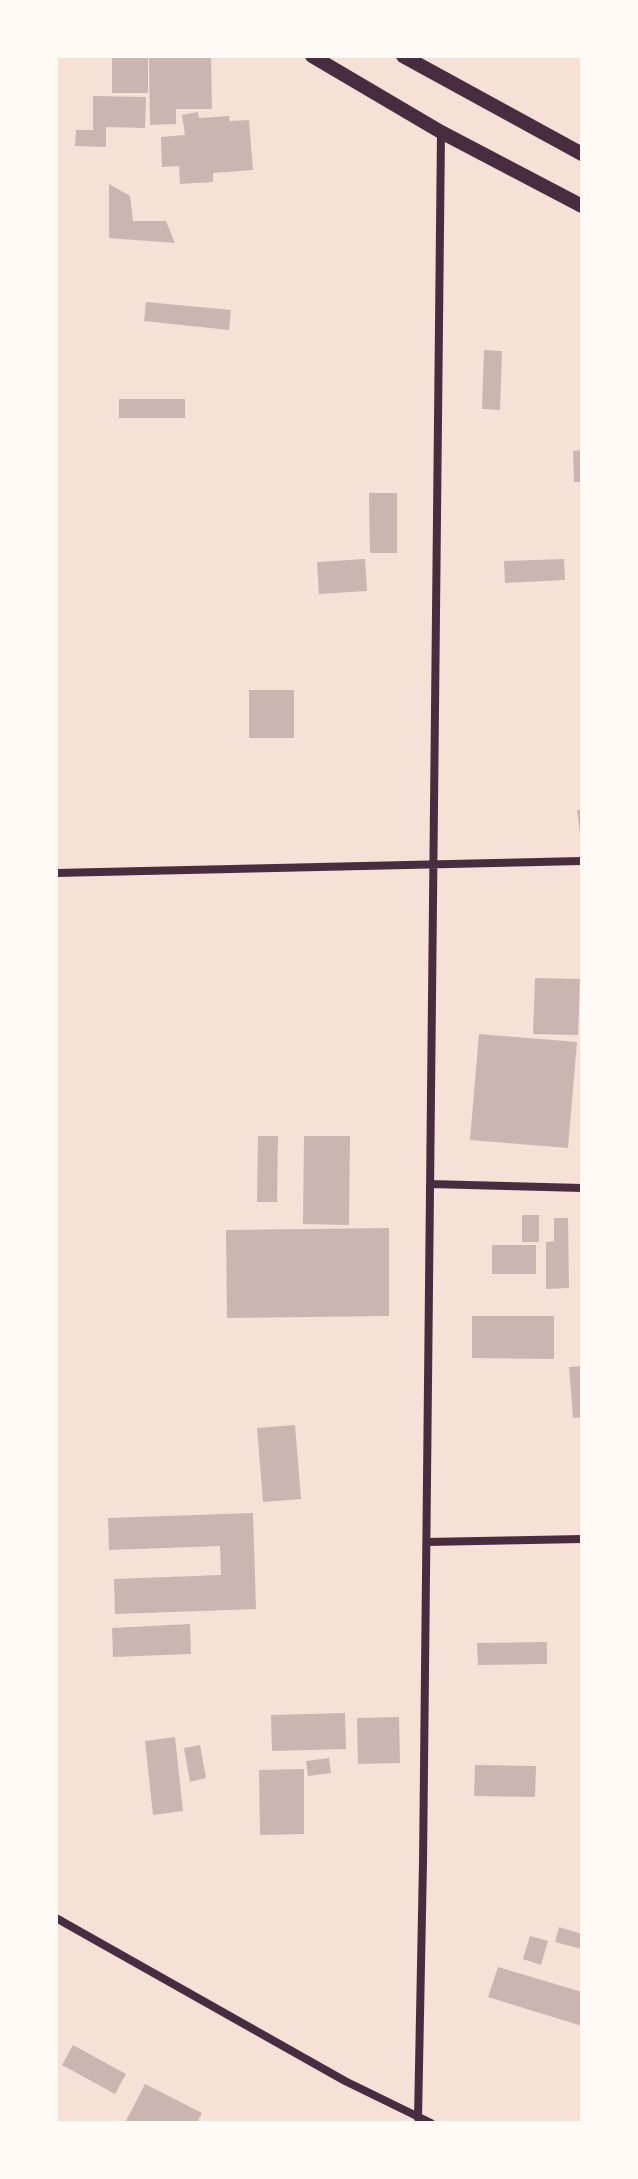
<!DOCTYPE html>
<style>
body{margin:0}
#map{position:relative;width:638px;height:2179px;overflow:hidden;background:#f7e1d7;font-family:Roboto,sans-serif}
canvas{display:block}
.frame{position:absolute;inset:0;border:58px solid #fffaf5;pointer-events:none}
</style>
<div id="map">
<canvas width="638" height="2179"></canvas>
<div class="frame"></div>
</div>
<script>
const c = document.querySelector('canvas').getContext('2d');
c.lineJoin = 'round';
function paint(path, color) { c.fillStyle = color; c.fill(path, 'evenodd'); }
function stroke(path, color, width, dash) { c.strokeStyle = color; c.lineWidth = width; c.lineCap = dash ? 'butt' : 'round'; c.setLineDash(dash || []); c.stroke(path); }
paint(new Path2D(`
 M 112,56 L 148,56 L 148,93 L 112,93 Z
 M 149,56 L 211,56 L 212,109 L 176,109 L 176,124 L 150,125 Z
 M 93,96 L 146,97 L 145,128 L 106,127 L 106,147 L 75,146 L 76,130 L 93,130 Z
 M 198,112 L 199,118 L 229,116 L 230,121 L 249,120 L 253,170 L 213,173 L 213,182 L 180,184 L 179,166 L 162,167 L 161,137 L 185,135 L 182,115 Z
 M 109,184 L 130,196 L 133,221 L 166,221 L 175,243 L 109,238 Z
 M 146,302 L 231,310 L 229,330 L 144,321 Z
 M 484,350 L 502,351 L 500,410 L 482,409 Z
 M 119,399 L 185,399 L 185,418 L 119,418 Z
 M 582,450 L 582,482 L 574,482 L 573,451 Z
 M 369,493 L 397,493 L 397,553 L 370,553 Z
 M 365,559 L 367,591 L 319,594 L 317,562 Z
 M 564,559 L 565,580 L 505,583 L 504,561 Z
 M 249,690 L 294,690 L 294,738 L 249,738 Z
 M 577,810 L 582,810 L 582,833 L 580,833 Z
 M 535,978 L 580,979 L 578,1035 L 533,1034 Z
 M 479,1034 L 577,1042 L 568,1148 L 470,1140 Z
 M 258,1136 L 278,1136 L 277,1202 L 257,1202 Z
 M 304,1136 L 350,1136 L 349,1225 L 303,1224 Z
 M 522,1215 L 539,1215 L 539,1242 L 522,1242 Z
 M 554,1218 L 568,1218 L 569,1288 L 546,1289 L 546,1242 L 554,1241 Z
 M 389,1228 L 389,1316 L 227,1318 L 226,1230 Z
 M 492,1245 L 536,1245 L 536,1274 L 492,1274 Z
 M 472,1316 L 554,1316 L 554,1359 L 472,1358 Z
 M 582,1366 L 582,1417 L 573,1418 L 569,1367 Z
 M 295,1425 L 301,1499 L 263,1502 L 257,1428 Z
 M 253,1513 L 256,1609 L 115,1614 L 114,1579 L 221,1575 L 220,1546 L 109,1550 L 108,1518 Z
 M 190,1624 L 191,1654 L 113,1657 L 112,1628 Z
 M 547,1642 L 547,1664 L 478,1665 L 477,1643 Z
 M 345,1713 L 346,1749 L 272,1751 L 271,1715 Z
 M 399,1717 L 400,1763 L 358,1764 L 357,1718 Z
 M 175,1737 L 183,1811 L 153,1815 L 145,1741 Z
 M 200,1745 L 206,1778 L 190,1782 L 184,1748 Z
 M 329,1758 L 331,1773 L 308,1776 L 306,1761 Z
 M 475,1765 L 536,1766 L 535,1797 L 474,1796 Z
 M 304,1769 L 304,1834 L 260,1835 L 259,1770 Z
 M 559,1927 L 582,1934 L 582,1949 L 555,1942 Z
 M 530,1936 L 548,1941 L 541,1965 L 523,1959 Z
 M 498,1967 L 582,1992 L 582,2026 L 488,1997 Z
 M 73,2045 L 126,2074 L 115,2094 L 62,2065 Z
 M 145,2084 L 202,2113 L 197,2123 L 125,2123 Z`), '#ccb4b1');
stroke(new Path2D(`
 M 56,873 L 582,861
 M 430,1184 L 582,1188
 M 427,1542 L 582,1539
 M 56,1918 L 345,2081 L 431,2123
 M 418,2118 L 423,1862 L 441,132`), '#4a2c40', 8);
stroke(new Path2D(`
 M 312,56 L 441,132 L 582,206
 M 403,56 L 582,154`), '#4a2c40', 14);
</script>
